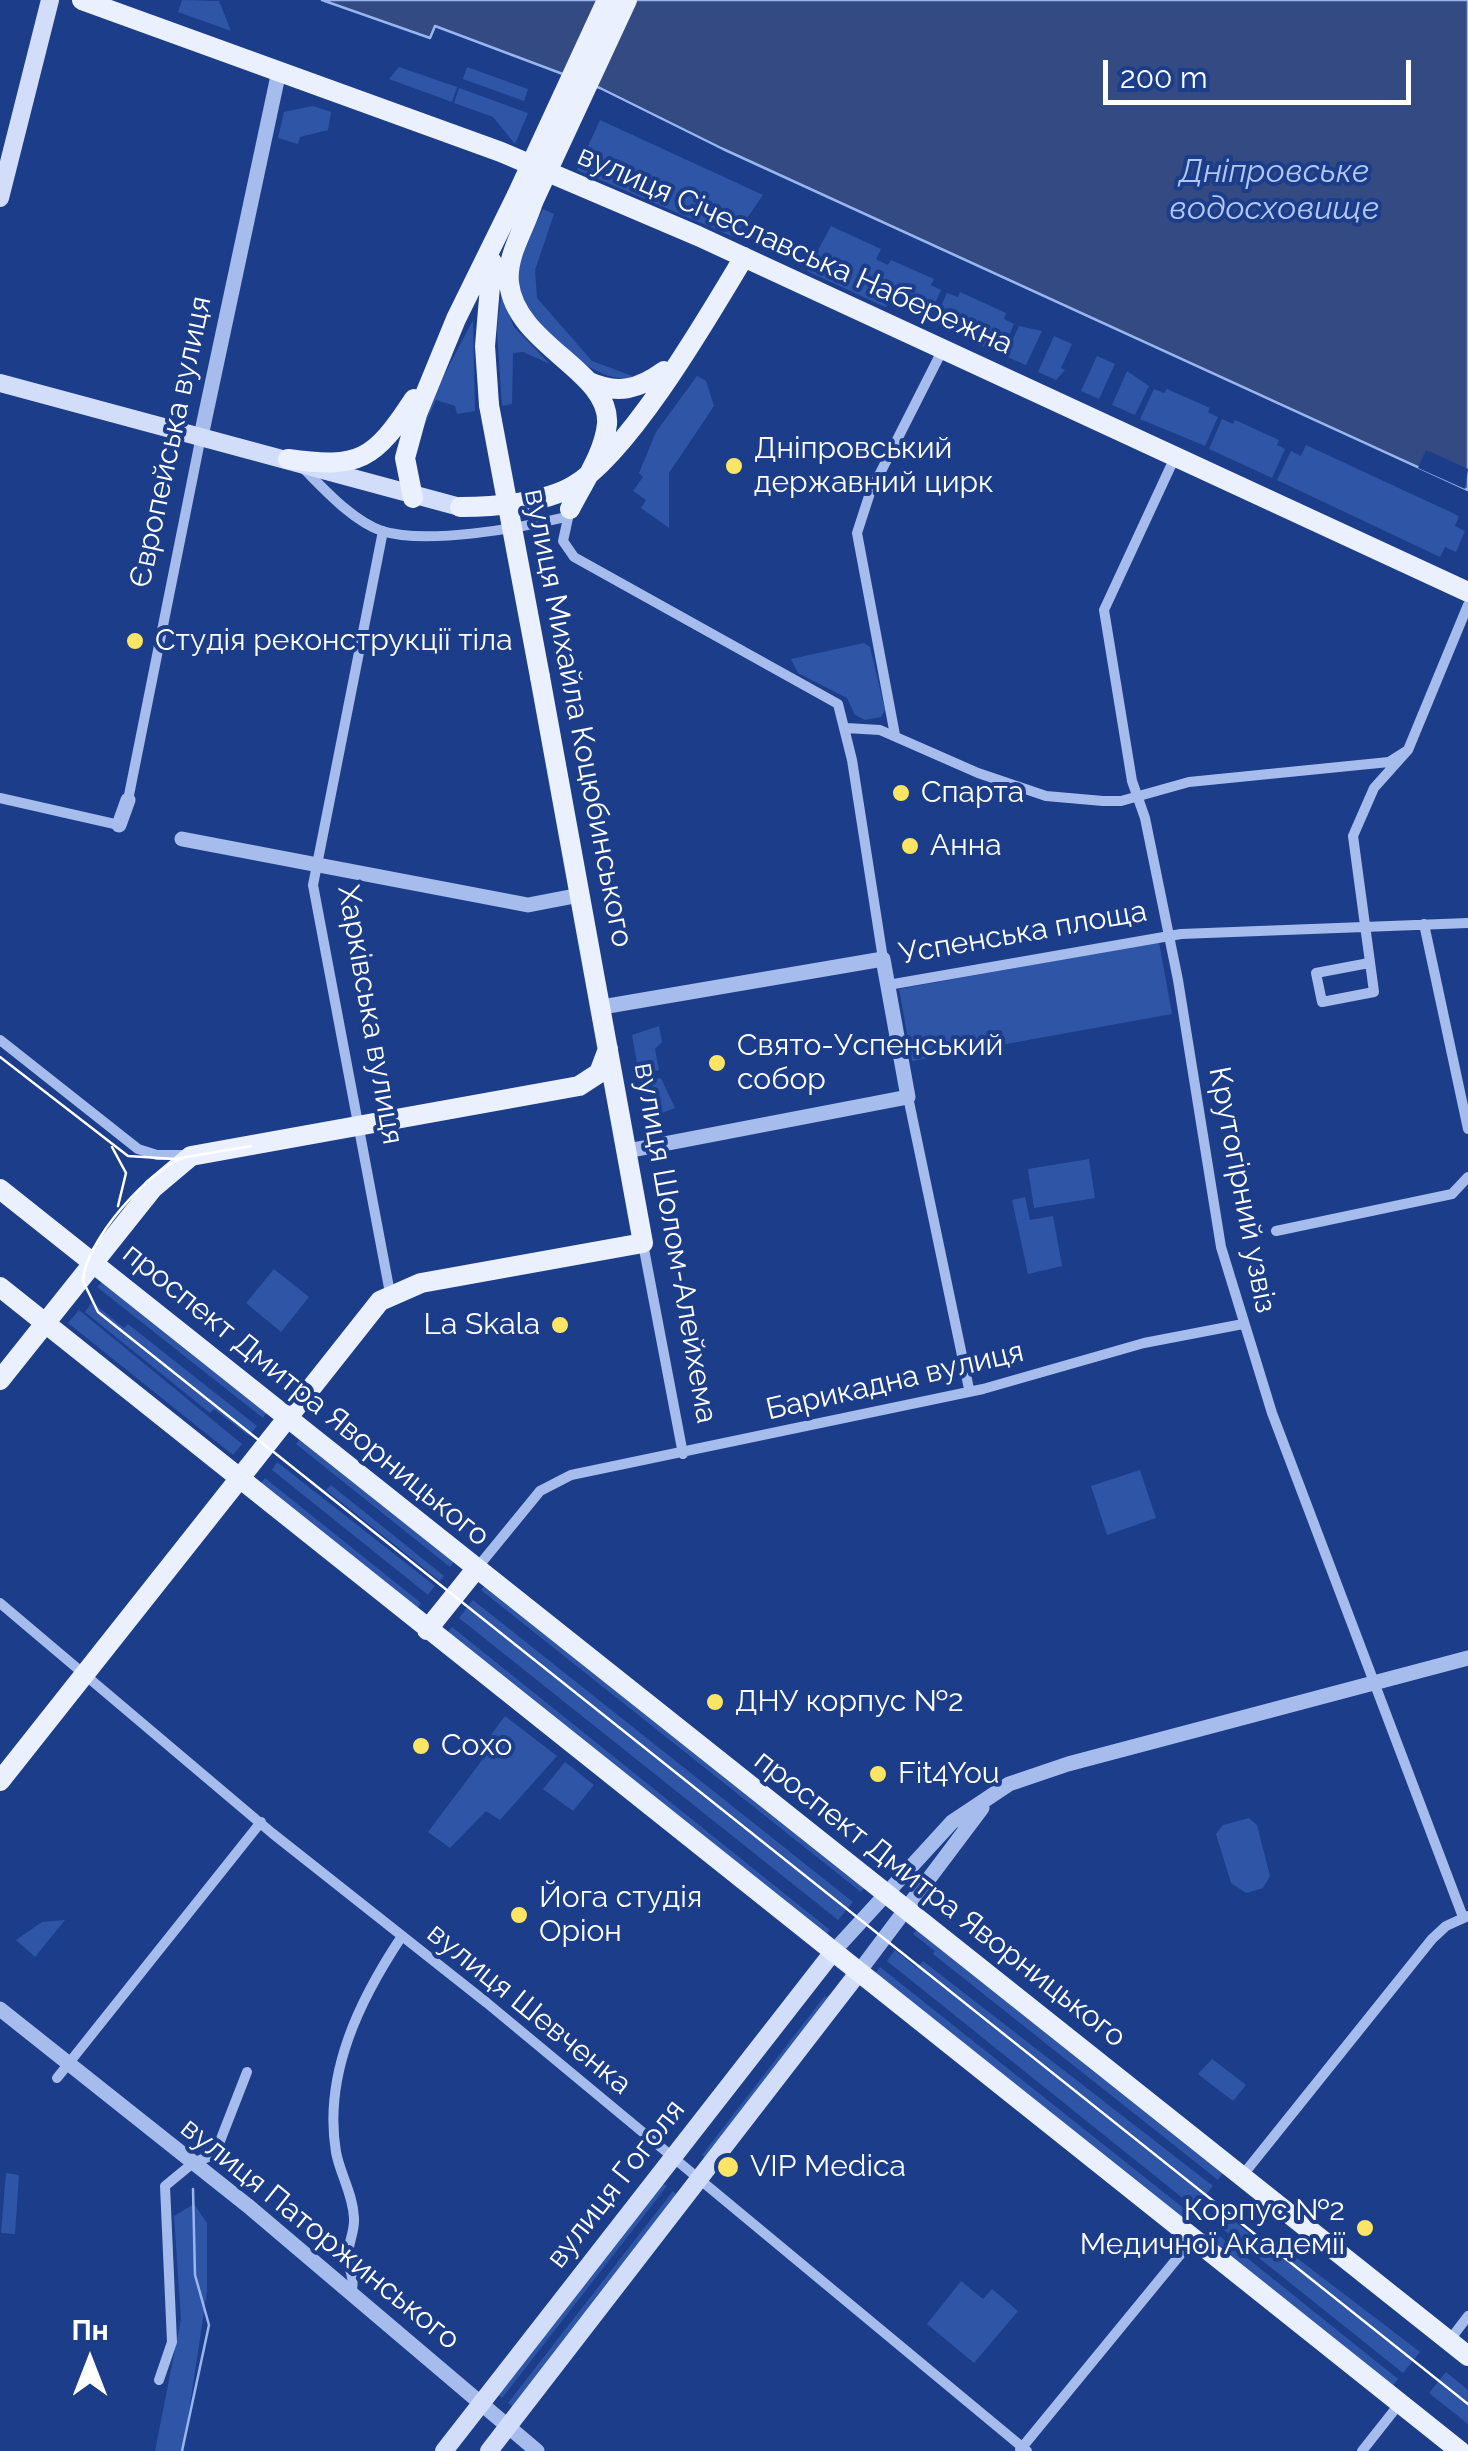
<!DOCTYPE html>
<meta charset="utf-8">
<style>
body{margin:0}
#map{position:relative;width:1468px;height:2451px;overflow:hidden;background:#1c3d89;font-family:Raleway,sans-serif}
canvas{display:block}
.north{position:absolute;left:40px;top:2311px;width:100px;height:100px;-webkit-text-stroke:8px #1c3d89;paint-order:stroke;rotate:0deg;font-size:28px;font-weight:700;line-height:40px;text-align:center;color:#fff}
.north::after{content:'';display:block;margin:auto;width:35px;height:45px;background:#fff;clip-path:polygon(50% 0,100% 100%,50% 72%,0 100%)}
.scale{position:absolute;left:1103px;top:60px;width:308px;height:45px;box-sizing:border-box;border:5px solid #fff;border-top:0;padding-left:12px;font-size:30px;line-height:35px;white-space:nowrap;color:#fff;-webkit-text-stroke:8px #1c3d89;paint-order:stroke}
</style>
<div id="map">
<canvas width="1468" height="2451"></canvas>
<div class="north">Пн</div>
<div class="scale">200 m</div>
</div>
<script>
const c = document.querySelector('canvas').getContext('2d');
c.lineJoin = 'round';
function paint(path, color) { c.fillStyle = color; c.fill(path, 'evenodd'); }
function stroke(path, color, width, dash) { c.strokeStyle = color; c.lineWidth = width; c.lineCap = dash ? 'butt' : 'round'; c.setLineDash(dash || []); c.stroke(path); }
function write(font, color, halo, rows, align = 'center') {
  c.font = font + ' Raleway,sans-serif'; c.lineWidth = 8; c.setLineDash([]); c.textBaseline = 'middle'; c.strokeStyle = halo; c.fillStyle = color; for (const [text, x, y, turn = 0] of rows) {
    c.save(); c.translate(x, y); c.rotate((+turn || 0) * Math.PI / 180); c.textAlign = isNaN(turn) ? turn : align; if (halo) c.strokeText(text, 0, 0); c.fillText(text, 0, 0); c.restore();
  }
}
paint(new Path2D(`
 M 182,0 L 219,1 L 231,31 L 178,12 Z
 M 399,67 L 457,87 L 452,102 L 389,79 Z
 M 467,67 L 528,89 L 524,101 L 463,79 Z
 M 459,88 L 528,113 L 515,144 L 493,117 L 454,103 Z
 M 313,106 L 331,112 L 328,130 L 300,137 L 298,144 L 278,138 L 284,112 Z
 M 600,120 L 763,195 L 734,237 L 577,170 Z
 M 543,209 L 554,214 L 535,270 L 537,298 L 592,361 L 635,377 C 595,389 523,320 518,282 C 515,257 533,230 543,209 Z
 M 831,226 L 881,249 L 876,259 L 888,265 L 891,260 L 934,279 L 931,285 L 941,290 L 932,310 L 903,296 L 885,307 L 807,271 Z
 M 960,292 L 1006,313 L 1004,319 L 1014,324 L 1001,354 L 977,344 L 975,330 L 938,313 L 947,293 L 958,297 Z
 M 501,295 L 514,327 L 550,364 L 523,352 L 513,353 L 512,404 L 502,406 L 497,330 Z
 M 473,320 L 475,411 L 457,414 L 455,406 L 436,400 L 420,435 L 430,402 Z
 M 1019,326 L 1042,331 L 1026,365 L 1005,356 Z
 M 1054,336 L 1072,344 L 1061,368 L 1065,370 L 1056,380 L 1038,372 Z
 M 1097,356 L 1115,364 L 1099,399 L 1081,391 Z
 M 1127,371 L 1149,386 L 1135,415 L 1112,405 Z
 M 697,376 L 706,381 L 714,406 L 669,473 L 669,528 L 641,508 L 646,500 L 633,491 L 643,477 L 639,473 L 656,432 Z
 M 1154,389 L 1164,393 L 1167,389 L 1210,408 L 1208,412 L 1218,417 L 1205,446 L 1140,419 Z
 M 1222,419 L 1233,424 L 1235,420 L 1279,440 L 1277,445 L 1285,449 L 1272,478 L 1209,449 Z
 M 1306,445 L 1459,516 L 1455,526 L 1465,531 L 1456,552 L 1445,547 L 1440,557 L 1277,480 L 1291,451 L 1301,456 Z
 M 864,643 L 870,647 L 885,710 L 881,717 L 865,720 L 855,715 L 847,698 L 798,673 L 791,659 Z
 M 1159,942 L 1172,1014 L 912,1061 L 899,989 Z
 M 659,1026 L 662,1042 L 655,1049 L 659,1070 L 639,1074 L 632,1035 Z
 M 661,1078 L 675,1108 L 651,1117 L 641,1082 Z
 M 1089,1159 L 1095,1198 L 1034,1208 L 1028,1169 Z
 M 1025,1197 L 1030,1220 L 1053,1216 L 1062,1266 L 1028,1274 L 1012,1200 Z
 M 274,1269 L 309,1297 L 281,1332 L 246,1303 Z
 M 102,1282 L 267,1412 L 263,1418 L 97,1287 Z
 M 92,1302 L 124,1328 L 128,1324 L 257,1426 L 249,1436 L 214,1409 L 210,1413 L 85,1312 Z
 M 79,1310 L 242,1444 L 233,1455 L 68,1323 Z
 M 300,1439 L 454,1562 L 450,1567 L 296,1444 Z
 M 277,1462 L 435,1586 L 428,1595 L 272,1470 Z
 M 1140,1470 L 1156,1518 L 1107,1535 L 1091,1486 Z
 M 265,1478 L 421,1603 L 417,1609 L 260,1484 Z
 M 331,1485 L 444,1576 L 440,1581 L 326,1490 Z
 M 486,1585 L 865,1887 L 861,1892 L 481,1590 Z
 M 473,1600 L 853,1902 L 838,1920 L 459,1618 Z
 M 452,1627 L 830,1930 L 825,1936 L 446,1634 Z
 M 505,1716 L 557,1756 L 500,1820 L 486,1811 L 450,1848 L 428,1832 L 492,1747 L 488,1739 Z
 M 565,1762 L 594,1785 L 573,1811 L 543,1789 Z
 M 1249,1818 L 1257,1825 L 1270,1876 L 1263,1888 L 1246,1893 L 1231,1883 L 1216,1834 L 1223,1825 Z
 M 65,1920 L 35,1957 L 16,1940 L 42,1922 Z
 M 918,1928 L 1224,2171 L 1218,2180 L 933,1954 L 935,1951 L 913,1934 Z
 M 895,1950 L 917,1968 L 923,1961 L 1213,2186 L 1195,2208 L 887,1961 Z
 M 880,1967 L 1191,2214 L 1185,2222 L 874,1975 Z
 M 832,1995 L 706,2158 L 702,2155 L 824,1997 Z
 M 1212,2059 L 1246,2085 L 1233,2101 L 1198,2074 Z
 M 6,2173 L 19,2175 L 15,2234 L 1,2233 Z
 M 662,2183 L 667,2186 L 502,2398 L 496,2393 L 509,2382 Z
 M 673,2191 L 678,2195 L 514,2408 L 508,2403 Z
 M 194,2204 L 207,2223 L 207,2292 L 183,2451 L 155,2451 L 181,2319 L 174,2216 Z
 M 1229,2217 L 1269,2249 L 1276,2242 L 1420,2352 L 1403,2373 L 1220,2227 Z
 M 1216,2233 L 1398,2379 L 1391,2388 L 1209,2241 Z
 M 961,2281 L 983,2299 L 992,2289 L 1018,2311 L 974,2363 L 927,2324 Z
 M 1446,2372 L 1468,2390 L 1468,2424 L 1429,2393 Z`), '#2f55a7');
const water = new Path2D(`
 M 322,0 L 1468,0 L 1468,490 L 723,149 L 600,88 L 435,26 L 430,38 Z`);
paint(water, '#334a83');
stroke(water, '#99b5ee', 2.5);
paint(new Path2D(`
 M 1426,450 L 1468,469 L 1465,489 L 1418,468 Z`), '#1c3d89');
stroke(new Path2D(`
 M 182,2451 L 209,2325 L 195,2275 L 193,2189`), '#99b5ee', 2.5);
stroke(new Path2D(`
 M 1175,457 L 1104,610 L 1132,781 L 1145,818 L 1178,980 L 1221,1247 L 1272,1413 L 1463,1917
 M 304,469 C 325,490 353,521 382,531 C 427,545 520,528 566,517
 M 570,509 L 563,541 L 574,557 L 838,704 L 852,760 L 883,959
 M 383,531 L 313,885 L 390,1293
 M 846,728 L 880,730 L 978,773 L 1046,796 L 1103,801 L 1121,801 L 1189,782 L 1389,762 L 1408,750
 M 895,735 L 857,533 L 870,493 L 943,349
 M 0,798 L 119,825
 M 128,800 L 201,436
 M 1424,924 L 1468,1129
 M 1369,963 L 1316,973 L 1322,1002 L 1374,992 L 1353,836 L 1374,788 L 1408,750 L 1468,605
 M 888,985 L 1181,934 L 1468,923
 M 0,1040 L 138,1149 L 157,1155 L 186,1155
 M 908,1097 L 969,1389
 M 1276,1231 L 1452,1194 L 1468,1177
 M 643,1244 L 683,1454
 M 477,1568 L 540,1491 L 571,1475 L 983,1389 L 1144,1343 L 1243,1324
 M 0,1603 L 272,1833 L 487,2003 L 1027,2451
 M 57,2078 L 261,1822
 M 1242,2176 L 1432,1939 L 1446,1926 L 1468,1916
 M 351,2292 C 356,2279 348,2270 348,2256 C 348,2243 355,2231 354,2218 C 353,2194 340,2174 336,2152 C 323,2074 360,1999 402,1936
 M 1449,2341 L 1468,2316
 M 159,2380 L 172,2342 L 165,2186 L 193,2163 L 215,2154 L 247,2072
 M 1020,2450 L 1193,2239
 M 1362,2451 L 1400,2403`), '#a6bcec', 10);
stroke(new Path2D(`
 M 201,436 L 279,71
 M 119,825 L 128,800
 M 182,839 L 528,905 L 580,895
 M 602,1007 L 883,959 L 908,1097 L 627,1151
 M 833,1952 L 952,1822 L 1009,1784 L 1068,1764 L 1468,1658
 M 858,1973 L 982,1808
 M 0,2009 L 247,2205 L 537,2451`), '#a6bcec', 15);
stroke(new Path2D(`
 M 0,198 L 50,0
 M 0,383 L 460,507
 M 444,2451 L 833,1952
 M 489,2451 L 858,1973`), '#d2def9', 18);
stroke(new Path2D(`
 M 82,0 L 501,152 L 698,236 L 1468,592
 M 533,202 C 525,229 506,255 509,283 C 516,346 611,371 607,424 C 604,454 583,483 570,509
 M 589,382 C 618,395 639,389 664,371
 M 489,405 L 485,346 L 492,262
 M 288,459 C 360,469 374,460 414,399
 M 413,498 L 405,458 L 417,414 L 456,319 L 517,195
 M 460,507 C 494,507 544,503 573,486 C 630,452 708,317 744,257
 M 0,1189 L 1468,2356
 M 0,1287 L 1460,2451
 M 0,1380 L 153,1188 L 191,1156 L 579,1086 L 599,1073 L 608,1049
 M 427,1630 L 476,1569
 M 0,1781 L 380,1301 L 421,1283 L 643,1243 L 540,677`), '#ebf0ff', 20);
stroke(new Path2D(`
 M 0,1057 L 128,1156 L 175,1159 L 251,1146
 M 112,1147 L 126,1173 L 118,1206
 M 186,1157 C 149,1168 84,1243 83,1281 L 98,1312 L 1468,2404`), '#fff', 2.5);
stroke(new Path2D(`
 M 517,195 L 607,0
 M 533,202 L 627,0
 M 489,405 L 540,677`), '#ebf0ff', 20);
for (const [x, y, r, color] of [
 [734,466,10,"#fce564"],
 [135,641,10,"#fce564"],
 [901,793,10,"#fce564"],
 [910,846,10,"#fce564"],
 [717,1063,10,"#fce564"],
 [560,1325,10,"#fce564"],
 [715,1702,10,"#fce564"],
 [421,1746,10,"#fce564"],
 [878,1774,10,"#fce564"],
 [519,1915,10,"#fce564"],
 [728,2167,12,"#fce564"],
 [1365,2228,10,"#fce564"]
]) { const dot = new Path2D(); dot.arc(x, y, r, 0, 2 * Math.PI); c.fillStyle = color; c.fill(dot); stroke(dot, '#1c3d89', 4); }
write('30px', '#fff', '#1c3d89', [
 ["вулиця Січеславська Набережна",795,250,24],
 ["Європейська вулиця",171,442,-78],
 ["вулиця Михайла Коцюбинського",578,718,79],
 ["Успенська площа",1023,933,-10],
 ["Харківська вулиця",370,1015,80],
 ["Крутогірний узвіз",1242,1190,79],
 ["вулиця Шолом-Алейхема",675,1243,80],
 ["Барикадна вулиця",895,1381,-13],
 ["проспект Дмитра Яворницького",306,1395,39],
 ["проспект Дмитра Яворницького",940,1899,38],
 ["вулиця Шевченка",529,2009,39],
 ["вулиця Гоголя",616,2184,-52],
 ["вулиця Паторжинського",320,2234,39]
]);
write('30px', '#fff', '#1c3d89', [
 ["Дніпровський",754,449],
 ["державний цирк",754,483],
 ["Студія реконструкції тіла",155,641],
 ["Спарта",921,793],
 ["Анна",930,846],
 ["Свято-Успенський",737,1046],
 ["собор",737,1080],
 ["La Skala",540,1325,"right"],
 ["ДНУ корпус №2",735,1702],
 ["Сохо",441,1746],
 ["Fit4You",898,1774],
 ["Йога студія",539,1898],
 ["Оріон",539,1932],
 ["VIP Medica",750,2167],
 ["Корпус №2",1345,2211,"right"],
 ["Медичної Академії",1345,2245,"right"]
], 'left');
write('italic 32px', '#b2c7f3', '#1c3d89', [
 ["Дніпровське",1274,172],
 ["водосховище",1274,209]
]);
</script>
